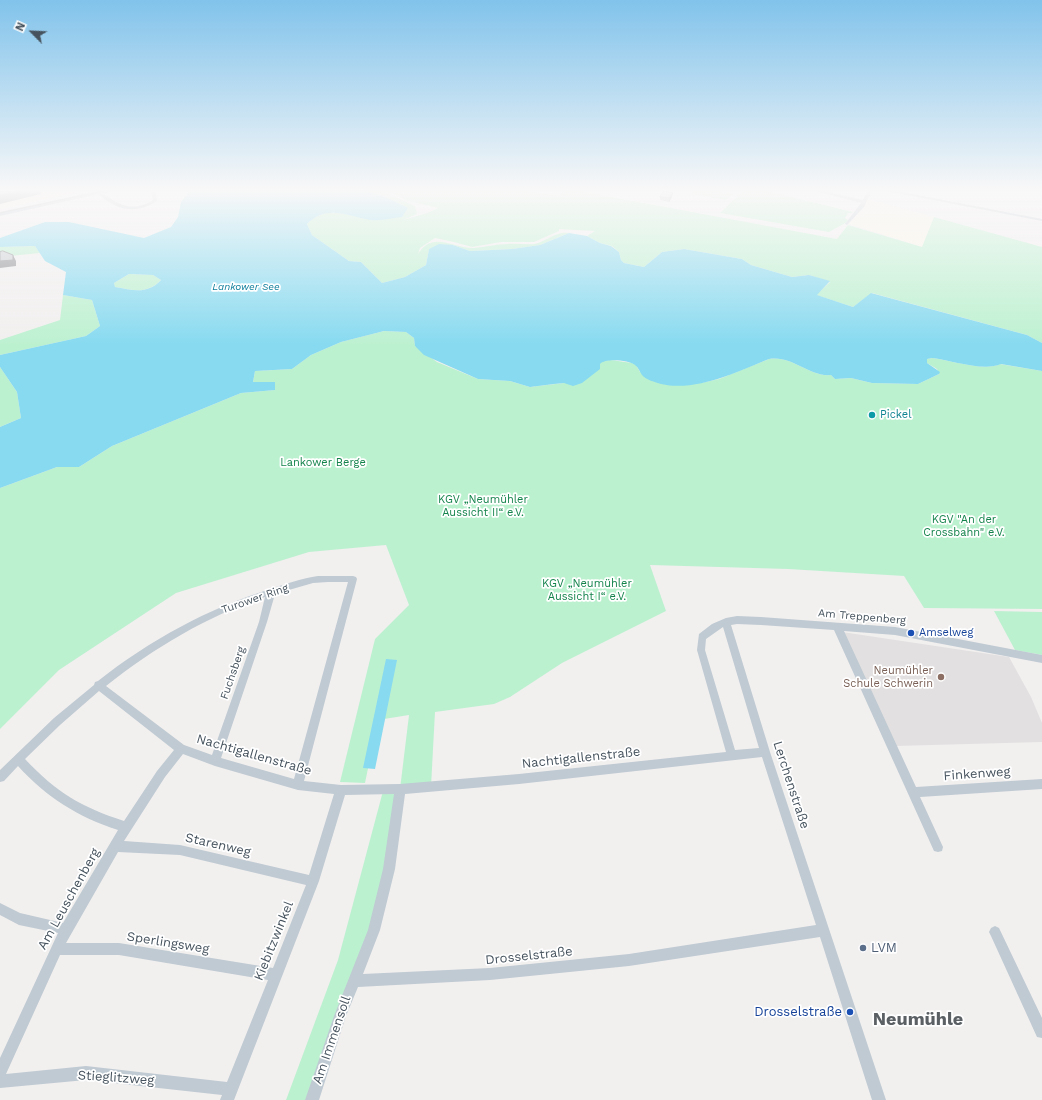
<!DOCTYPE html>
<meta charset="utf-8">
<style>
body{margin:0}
#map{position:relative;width:1042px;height:1100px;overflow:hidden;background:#f2efef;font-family:"Work Sans",sans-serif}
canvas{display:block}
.north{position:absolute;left:12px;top:12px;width:40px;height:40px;-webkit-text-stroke:3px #fff;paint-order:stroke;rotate:294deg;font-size:11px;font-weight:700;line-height:16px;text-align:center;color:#46535e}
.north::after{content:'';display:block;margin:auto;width:14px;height:18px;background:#46535e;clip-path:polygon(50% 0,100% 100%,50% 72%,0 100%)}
</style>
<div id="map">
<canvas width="1042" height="1100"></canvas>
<div class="north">N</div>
</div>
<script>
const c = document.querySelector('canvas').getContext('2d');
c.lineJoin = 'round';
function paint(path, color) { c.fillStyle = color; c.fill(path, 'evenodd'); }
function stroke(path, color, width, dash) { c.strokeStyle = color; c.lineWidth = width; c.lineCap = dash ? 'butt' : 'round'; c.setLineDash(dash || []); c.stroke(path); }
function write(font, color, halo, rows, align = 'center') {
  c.font = font + ' "Work Sans",sans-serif'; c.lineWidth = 3.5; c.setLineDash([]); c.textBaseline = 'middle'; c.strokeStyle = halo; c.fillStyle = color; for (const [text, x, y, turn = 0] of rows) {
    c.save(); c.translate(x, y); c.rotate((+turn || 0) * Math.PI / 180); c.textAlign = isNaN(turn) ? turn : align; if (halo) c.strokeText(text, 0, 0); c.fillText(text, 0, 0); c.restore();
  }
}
paint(new Path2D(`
 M 0,191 L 84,191 L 0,209 Z
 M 866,199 L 934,217 L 923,247 L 849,224 L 860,211 Z`), '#fdf7e8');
paint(new Path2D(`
 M 842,632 L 1009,657 L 1031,697 L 1042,723 L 1042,742 L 895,746 Z`), '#e3e0e1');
paint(new Path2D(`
 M 365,191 L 525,191 L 559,196 L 564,191 L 580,191 L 837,239 L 848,225 L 922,247 L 934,217 L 1042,247 L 1042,343 L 1027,335 L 872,293 L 853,307 L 816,295 L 830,282 L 809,275 L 792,277 L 751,265 L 742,259 L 684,249 L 662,252 L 644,267 L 624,263 L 621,260 L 619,252 L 612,246 L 600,243 L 587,236 L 595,231 L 559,229 L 559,231 L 534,242 L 501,242 L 472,247 L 454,242 L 435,238 L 420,248 L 418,254 C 433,230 453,249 474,248 C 485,247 496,244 507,244 C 516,243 526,245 535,244 C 547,241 556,231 569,233 L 540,245 L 512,249 L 470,251 L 453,245 L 429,249 L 426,265 L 405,277 L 382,283 L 361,262 L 349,261 L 312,235 L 307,224 L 313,218 L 326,213 L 335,213 L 381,195 ZM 389,192 L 408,201 L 438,208 L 427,213 L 403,220 L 417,214 L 415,206 L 387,193 Z
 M 693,191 L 722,191 L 734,194 L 726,200 L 689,194 Z
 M 743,191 L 768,191 L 853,212 L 852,213 L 848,213 L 845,218 L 848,220 L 847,222 L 829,232 L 720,213 Z
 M 35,246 L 40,253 L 0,257 L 0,247 Z
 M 129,274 L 153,275 L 161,280 C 146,295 134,290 115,287 L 114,283 Z
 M 63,295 L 92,300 L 100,326 L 86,336 L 0,355 L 0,340 L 60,320 Z
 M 384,331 L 406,332 L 414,338 L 415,346 L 437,362 L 478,379 L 510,381 L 530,387 L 564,383 L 602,361 L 611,360 L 632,363 L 636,365 L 640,372 L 701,383 L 719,379 L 769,359 C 792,355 809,377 831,375 L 835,379 L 851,378 L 872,383 L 918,384 L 939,374 L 937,369 L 927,363 L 927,359 L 932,358 C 950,360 985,372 1000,364 L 1042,371 L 1042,609 L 924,608 L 904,576 L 788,569 L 650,565 L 666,611 L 562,663 L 510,697 L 494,704 L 435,712 L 431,787 L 400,789 L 389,869 L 312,1100 L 286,1100 L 338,960 L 383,791 L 400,789 L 409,715 L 378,720 L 365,783 L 340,782 L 375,639 L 409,605 L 386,545 L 309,552 L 176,593 L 59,670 L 0,729 L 0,488 L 57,467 L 79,467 L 112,446 L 241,393 L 275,390 L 253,382 L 255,371 L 292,369 L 311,355 L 341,342 Z
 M 0,367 L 17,392 L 21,418 L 0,427 Z
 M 994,611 L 1042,612 L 1042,655 L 1015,650 Z`), '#bcf1d0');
paint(new Path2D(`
 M 189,191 L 365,191 L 381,195 L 408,208 L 402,217 C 392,218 381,221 371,220 C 347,216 327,204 307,224 L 312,235 L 349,261 L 361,262 L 382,283 L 405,277 L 426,265 L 429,249 L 439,244 L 453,245 L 470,251 L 512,249 L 540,245 L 569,233 L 587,236 L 600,243 L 611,246 L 619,252 L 621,260 L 624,263 L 644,267 L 662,252 L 684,249 L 742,259 L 751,265 L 792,277 L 809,275 L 830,281 L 817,295 L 853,307 L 871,293 L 1027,335 L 1042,343 L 1042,371 L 1001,364 C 983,372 951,360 932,358 L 927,359 L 927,363 L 940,372 L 939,374 L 918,384 L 872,383 L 851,378 L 835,379 L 831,375 C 809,377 792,355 769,359 C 737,372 696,392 661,384 C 655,382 646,380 642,375 C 640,372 638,367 635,365 C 629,360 605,358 600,364 L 600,369 L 582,383 L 573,386 L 564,383 L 554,384 L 530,387 L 510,381 L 478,379 L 424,355 L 415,346 L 414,338 L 406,332 L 384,331 L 341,342 L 311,355 L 292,369 L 255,371 L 253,382 L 275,382 L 275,390 L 241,393 L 112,446 L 79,467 L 57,467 L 0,488 L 0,427 L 21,418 L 17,392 L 0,367 L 0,355 L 86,336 L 100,326 L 92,300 L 63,295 L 66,272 L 45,261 L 35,246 L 0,247 L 0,238 L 45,222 L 69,222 L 144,238 L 171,227 L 178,217 L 181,202 ZM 129,274 L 153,275 L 161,280 C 147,295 133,290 115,287 L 114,283 Z
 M 386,659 L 397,660 L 375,769 L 363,768 Z`), '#87daf0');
paint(new Path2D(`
 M 151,191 L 155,191 L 157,201 C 135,215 117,210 98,194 L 102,193 C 120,205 132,213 153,200 Z
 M 815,191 L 824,191 L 863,200 L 868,191 L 872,191 L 864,207 L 847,225 L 845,224 L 861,203 Z
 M 886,191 L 897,191 L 1042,219 L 1042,221 Z
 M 318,576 L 353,576 L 356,577 L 357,579 L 304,781 L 341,785 L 400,784 L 519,774 L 726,752 L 697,650 L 699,634 L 712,624 L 726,618 L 737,616 L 761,617 L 895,627 L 1042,655 L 1042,663 L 895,635 L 844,631 L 916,787 L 1042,779 L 1042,789 L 920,797 L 943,847 L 942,851 L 938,852 L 934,851 L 834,630 L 761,625 L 737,624 L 731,625 L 770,752 L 886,1100 L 872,1100 L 820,937 L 629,966 L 490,980 L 358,987 L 346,1016 L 319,1100 L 305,1100 L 334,1016 L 368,930 L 383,869 L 394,794 L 345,795 L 319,881 L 234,1100 L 220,1100 L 222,1095 L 86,1080 L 0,1088 L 0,1058 L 58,933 L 19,925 L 0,915 L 0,903 L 20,913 L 63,923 L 118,830 C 78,817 46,797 18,766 L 4,781 L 0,782 L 0,770 L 54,718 L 94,685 L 95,682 L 98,681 C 150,640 207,609 270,589 C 286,584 302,578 318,576 ZM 328,582 L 348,582 L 294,779 L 221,758 L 267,622 L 275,594 L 313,583 ZM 265,597 L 259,622 L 212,755 L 184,745 L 106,686 C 154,648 207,616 265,597 ZM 723,627 L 759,748 L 735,750 L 705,650 L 706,639 ZM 99,691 L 174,750 L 157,771 L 124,821 C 81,807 56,792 25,759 L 60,725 ZM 183,754 L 215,766 L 298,790 L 334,794 L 309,875 L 180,845 L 124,841 L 165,777 ZM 762,757 L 816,925 L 629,954 L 490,968 L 363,974 L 380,930 L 395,869 L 405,794 L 519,784 ZM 118,852 L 180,855 L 306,885 L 273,968 L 119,943 L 66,943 ZM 60,955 L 119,955 L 268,980 L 227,1082 L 86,1066 L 6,1074 Z
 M 995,926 L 999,928 L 1042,1018 L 1042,1038 L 1037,1037 L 991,936 L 989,932 L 991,928 Z`), '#bfcad2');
paint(new Path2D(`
 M 98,191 L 112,191 L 0,216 L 0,212 Z`), '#bfcbd7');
stroke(new Path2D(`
 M 0,213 L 103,191`), '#b1b4ba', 1);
paint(new Path2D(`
 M 660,197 L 672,197 L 669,202 L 660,200 Z`), '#afb1b6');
paint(new Path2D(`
 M 18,191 L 40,191 L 41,194 L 0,204 L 0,195 Z
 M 673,193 L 672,197 L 669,202 L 669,198 Z
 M 13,255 L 16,261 L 16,266 L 0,268 L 0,261 Z`), '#8e9094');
const building = new Path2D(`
 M 0,191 L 18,191 L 0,195 Z
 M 664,191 L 665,191 L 673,193 L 669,198 L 660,197 Z
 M 3,251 L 13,255 L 13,260 L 0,261 L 0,252 Z`);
paint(building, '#cbced4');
stroke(building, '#8e9094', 1);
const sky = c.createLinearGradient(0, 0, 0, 345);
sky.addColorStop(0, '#81c3eb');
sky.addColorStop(0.55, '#f9f8f8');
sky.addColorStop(1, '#f9f8f800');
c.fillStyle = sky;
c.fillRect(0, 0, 1042, 345);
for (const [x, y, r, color] of [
 [872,415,4,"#0f9aa8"],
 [911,633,4,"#1a4fb4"],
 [941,677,4,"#8d6e63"],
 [863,948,4,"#5c6f8a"],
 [850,1012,4,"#1a4fb4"]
]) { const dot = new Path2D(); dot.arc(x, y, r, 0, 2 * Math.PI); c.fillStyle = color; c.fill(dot); stroke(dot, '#fff', 1.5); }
write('italic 10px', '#087b99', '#fff', [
 ["Lankower See",246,287]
]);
write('11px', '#0d838f', '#fff', [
 ["Pickel",880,415]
], 'left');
write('11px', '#13834b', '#fff', [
 ["Lankower Berge",323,463],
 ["KGV „Neumühler",483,500],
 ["Aussicht II“ e.V.",483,513],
 ["KGV \"An der",964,520],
 ["Crossbahn\" e.V.",964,533],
 ["KGV „Neumühler",587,584],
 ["Aussicht I“ e.V.",587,597]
]);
write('11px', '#46535e', '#fff', [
 ["Turower Ring",255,599,-19],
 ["Am Treppenberg",862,617,5],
 ["Fuchsberg",233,673,-71]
]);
write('11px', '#164399', '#fff', [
 ["Amselweg",919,633]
], 'left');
write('11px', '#785e54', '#fff', [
 ["Neumühler",933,671],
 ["Schule Schwerin",933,684]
], 'right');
write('13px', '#46535e', '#fff', [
 ["Nachtigallenstraße",254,755,16],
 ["Nachtigallenstraße",581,758,-6],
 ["Finkenweg",977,774,-4],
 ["Lerchenstraße",791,785,72],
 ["Starenweg",218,845,13],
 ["Am Leuschenberg",69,899,-61],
 ["Kiebitzwinkel",274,941,-68],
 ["Sperlingsweg",168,943,9],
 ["Drosselstraße",529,956,-6],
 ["Am Immensoll",332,1040,-71],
 ["Stieglitzweg",116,1078,4]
]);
write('13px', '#4e5e75', '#fff', [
 ["LVM",871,948]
], 'left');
write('13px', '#164399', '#fff', [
 ["Drosselstraße",842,1012]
], 'right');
write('bold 18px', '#5b6065', '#fff', [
 ["Neumühle",918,1020]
]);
</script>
